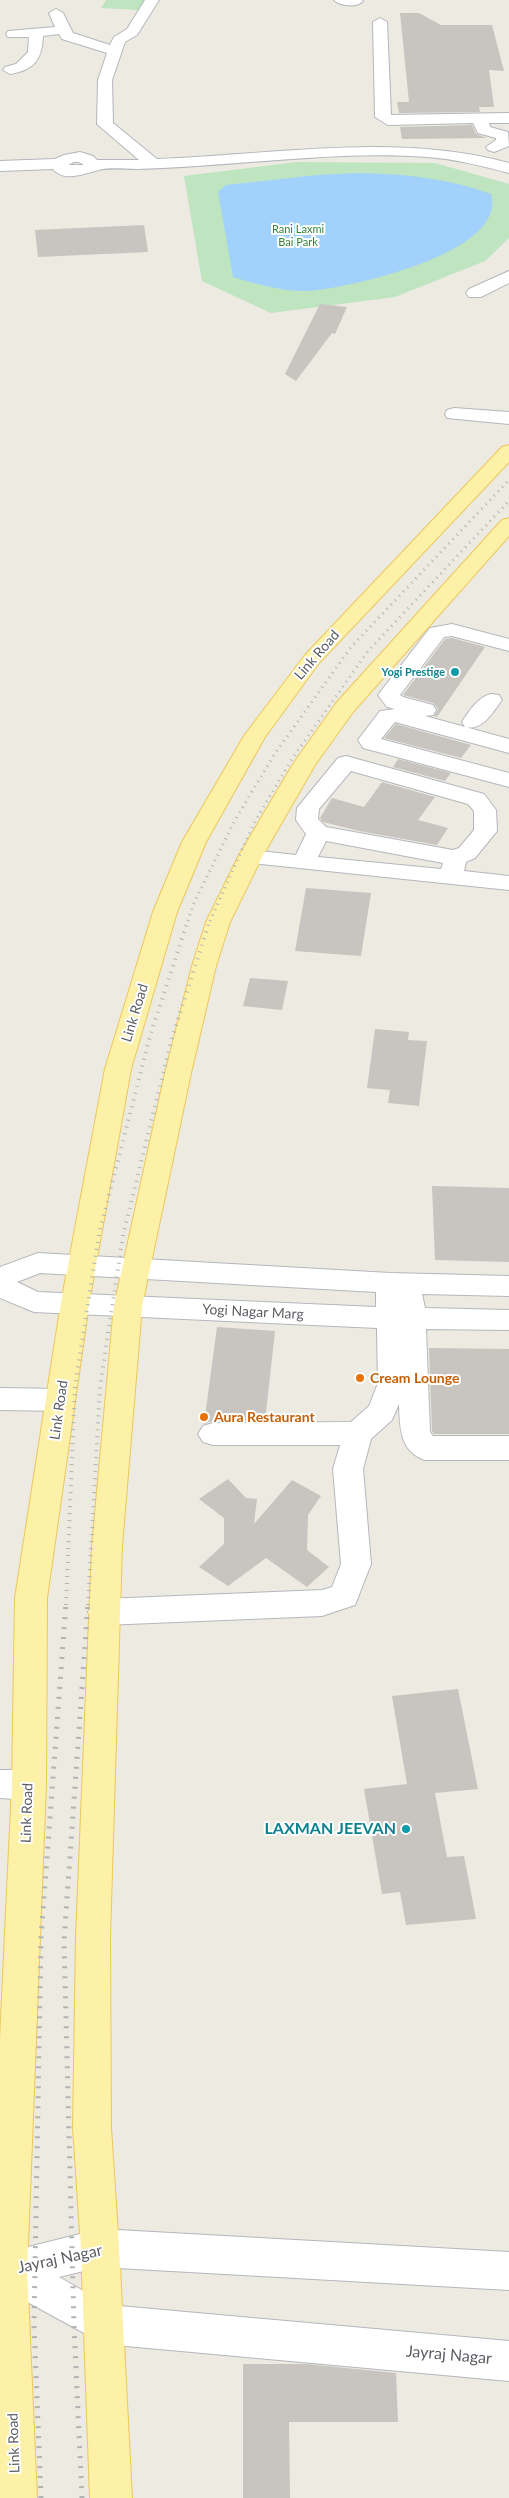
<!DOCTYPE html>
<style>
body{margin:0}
canvas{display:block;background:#eceae1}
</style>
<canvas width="509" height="2498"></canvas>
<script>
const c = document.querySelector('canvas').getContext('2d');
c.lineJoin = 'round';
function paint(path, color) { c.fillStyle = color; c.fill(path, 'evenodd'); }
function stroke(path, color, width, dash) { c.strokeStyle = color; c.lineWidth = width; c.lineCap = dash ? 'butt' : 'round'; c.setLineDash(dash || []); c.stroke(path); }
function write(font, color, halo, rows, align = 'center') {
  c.font = font + ' Lato,sans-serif'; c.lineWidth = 4; c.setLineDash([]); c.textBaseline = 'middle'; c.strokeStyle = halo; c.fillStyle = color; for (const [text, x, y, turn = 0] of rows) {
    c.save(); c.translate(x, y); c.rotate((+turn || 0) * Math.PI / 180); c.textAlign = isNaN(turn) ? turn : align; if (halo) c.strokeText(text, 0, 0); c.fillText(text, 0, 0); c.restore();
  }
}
paint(new Path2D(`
 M 106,0 L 146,0 L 140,10 L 101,8 Z
 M 297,162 L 435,163 L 509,184 L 509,238 L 485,261 L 395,297 L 271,313 L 202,281 L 184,176 Z`), '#bee4c0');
paint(new Path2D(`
 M 358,173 C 404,174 447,178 491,194 C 509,254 343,289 308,291 C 284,292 255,284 233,277 L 218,192 L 226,185 L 317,175 Z`), '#a2d2fc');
paint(new Path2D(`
 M 400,13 L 419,13 L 441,25 L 492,25 L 504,71 L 489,70 L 494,107 L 479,107 L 480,112 L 399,113 L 397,102 L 409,102 Z
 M 472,125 L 476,134 L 487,138 L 402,139 L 400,127 Z
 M 144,225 L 148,252 L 38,257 L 35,230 Z
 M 320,304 L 347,307 L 335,334 L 332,333 L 296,381 L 285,374 Z
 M 452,638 L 485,647 L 437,717 L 434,716 L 438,709 L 433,703 L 403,695 L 445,639 Z
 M 396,724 L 471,745 L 461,758 L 384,738 Z
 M 398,759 L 451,773 L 445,781 L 393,767 Z
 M 382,782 L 435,797 L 418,820 L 448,828 L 437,845 L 359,831 L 323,822 L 320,818 L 332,798 L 364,807 Z
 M 306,888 L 371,893 L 361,956 L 295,951 Z
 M 250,978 L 288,981 L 282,1010 L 243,1006 Z
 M 375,1029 L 409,1032 L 408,1040 L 427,1041 L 419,1106 L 388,1103 L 390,1090 L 367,1088 Z
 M 432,1186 L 509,1188 L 509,1262 L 435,1260 Z
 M 217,1327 L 275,1331 L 265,1421 L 213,1421 L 204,1424 Z
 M 429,1348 L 509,1349 L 509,1434 L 434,1434 L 432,1431 Z
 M 228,1479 L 246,1498 L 257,1499 L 254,1524 L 292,1480 L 321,1496 L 308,1515 L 307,1550 L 329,1567 L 307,1587 L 266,1558 L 228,1586 L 199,1567 L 224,1544 L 224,1518 L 199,1499 Z
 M 458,1689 L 478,1789 L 435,1793 L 447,1857 L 464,1856 L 476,1919 L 406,1925 L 400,1892 L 382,1894 L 364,1789 L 407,1784 L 392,1696 Z
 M 243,2364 L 306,2364 L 396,2373 L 398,2422 L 289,2422 L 290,2498 L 243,2498 Z`), '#c8c4bf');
const minor = new Path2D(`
 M 145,0 L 159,0 L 137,35 L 125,42 L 112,80 L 113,123 L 157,159 C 275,155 394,132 509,163 L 509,173 C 482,166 455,159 427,157 C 332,150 232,167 137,169 C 125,169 110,167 99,170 C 85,173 65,183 53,169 L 0,171 L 0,161 L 55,159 L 64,155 L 80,152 L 93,156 L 97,160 L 139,160 L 97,124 L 98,80 L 107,53 L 62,39 L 59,34 L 43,36 C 42,60 34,70 10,74 L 3,70 L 5,67 L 16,64 L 28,52 L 29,37 L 8,37 L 6,34 L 8,31 L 55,27 L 49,13 L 56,9 L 63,13 L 73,33 L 110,45 L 114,37 L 127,29 ZM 74,162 L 79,162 L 84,165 L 68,165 Z
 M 334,0 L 362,0 L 363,1 C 357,8 340,6 334,0 Z
 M 380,18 L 387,22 L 391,115 L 509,113 L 509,123 L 489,123 L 490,127 L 508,132 L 509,146 L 494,152 L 488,150 L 486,147 L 496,140 L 496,138 L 478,133 L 473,123 L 388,125 L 375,117 L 373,22 Z
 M 509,271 L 509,283 L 481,297 L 469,297 L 466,293 L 469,289 Z
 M 454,408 L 509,412 L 509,424 L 447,418 L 445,414 L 447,410 Z
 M 452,624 L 509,639 L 509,651 L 452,636 L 444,637 L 400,695 L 403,697 L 433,705 L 436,710 L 433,715 L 425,716 L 509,739 L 509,753 L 395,722 L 381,739 L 509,773 L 509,787 L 363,748 L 358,740 L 380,711 L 395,709 L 387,707 L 378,695 L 430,628 Z
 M 491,694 L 499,695 L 502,700 C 492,713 483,731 465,727 L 462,722 C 469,711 478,697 491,694 Z
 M 346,756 L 484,794 L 496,810 L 497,831 L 475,858 L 466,862 L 464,871 L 509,876 L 509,890 L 242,862 L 238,857 L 242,852 L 250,850 L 296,855 L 306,834 L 296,820 L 297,808 L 338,758 ZM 351,771 L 468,804 L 474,811 L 474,830 L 459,848 L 453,850 L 326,827 L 318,819 L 319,809 ZM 326,841 L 443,863 L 441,869 L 318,857 Z
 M 38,1253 L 390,1273 L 509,1276 L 509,1296 L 422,1294 L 425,1308 L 509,1310 L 509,1330 L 426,1329 L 430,1432 L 433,1436 L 509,1436 L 509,1460 L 425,1460 C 399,1451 400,1427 399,1404 L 392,1420 L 371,1439 L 363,1469 L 371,1564 L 355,1605 L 322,1616 L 104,1625 L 93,1621 L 88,1612 L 93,1603 L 104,1599 L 322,1590 L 332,1587 L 341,1564 L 333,1469 L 340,1445 L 213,1445 L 203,1442 L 198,1434 L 203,1426 L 213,1423 L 351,1422 L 369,1406 L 378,1383 L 377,1328 L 34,1312 L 0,1298 L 0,1267 ZM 40,1273 L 376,1292 L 376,1307 L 38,1292 L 17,1282 Z
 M 0,1388 L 60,1389 L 70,1392 L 75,1400 L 70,1408 L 60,1411 L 0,1410 Z
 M 0,1770 L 29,1770 L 41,1775 L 46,1785 L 41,1795 L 29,1800 L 0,1798 Z
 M 100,2229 L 509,2252 L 509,2290 L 100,2267 L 59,2277 L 108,2305 L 509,2341 L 509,2381 L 104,2344 L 0,2287 L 0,2254 Z`);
const major = new Path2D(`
 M 509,445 L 509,462 L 319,663 L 265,737 L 206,842 L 177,912 L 131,1069 L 89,1303 L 47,1598 L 46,1785 L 27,2270 L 37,2498 L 0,2498 L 0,2039 L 12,1785 L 15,1598 L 61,1303 L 105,1069 L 153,912 L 182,842 L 244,736 L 305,655 L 502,447 Z
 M 509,518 L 509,536 L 353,712 L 315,765 L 262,857 L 230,922 L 216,966 L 191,1073 L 142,1306 L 122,1546 L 110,1937 L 111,2128 L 119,2248 L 132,2498 L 90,2498 L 81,2248 L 73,2128 L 76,1937 L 92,1546 L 114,1306 L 165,1073 L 192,966 L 206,922 L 238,857 L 293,764 L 337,702 L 502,520 Z`);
stroke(minor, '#b4b7bc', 2);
stroke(major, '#ecc85b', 2);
paint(minor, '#fff');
paint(major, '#fcf1a7');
stroke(new Path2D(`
 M 188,921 L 193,905 L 235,820 L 274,755 L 351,647 L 509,480
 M 210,921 L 254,823 L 292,759 L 368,651 L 509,501`), '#b2b3b3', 3, [1, 5]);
stroke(new Path2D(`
 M 66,1605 L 75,1386 L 99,1234 L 150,1036 L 188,920
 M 88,1605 L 100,1387 L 123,1235 L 172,1038 L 210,920`), '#b2b3b3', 4, [1, 6]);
stroke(new Path2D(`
 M 41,2498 L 34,2325 L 41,1938 L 66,1603
 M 82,2498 L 74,2327 L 64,1941 L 88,1603`), '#b2b3b3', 5, [2, 8]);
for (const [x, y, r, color] of [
 [455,672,5,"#0f9aa8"],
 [360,1378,5,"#e8710a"],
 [204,1417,5,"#e8710a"],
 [406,1829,5,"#0f9aa8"]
]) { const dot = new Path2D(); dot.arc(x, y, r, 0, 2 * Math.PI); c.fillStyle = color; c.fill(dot); stroke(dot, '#fff', 2); }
write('11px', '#37833e', '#fff', [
 ["Rani Laxmi",298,229],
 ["Bai Park",298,242]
]);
write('bold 11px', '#0d838f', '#fff', [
 ["Yogi Prestige",445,672]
], 'right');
write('14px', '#5a5d62', '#fff', [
 ["Link Road",317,655,-49],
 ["Link Road",135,1013,-73],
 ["Yogi Nagar Marg",253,1312,3],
 ["Link Road",59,1410,-82],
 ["Link Road",27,1813,-88],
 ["Link Road",14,2443,-92]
]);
write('bold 14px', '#c56008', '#fff', [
 ["Cream Lounge",370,1378],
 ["Aura Restaurant",214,1417]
], 'left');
write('bold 16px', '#0d838f', '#fff', [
 ["LAXMAN JEEVAN",396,1829]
], 'right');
write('16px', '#5a5d62', '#fff', [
 ["Jayraj Nagar",60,2259,-12],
 ["Jayraj Nagar",449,2355,5]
]);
</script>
